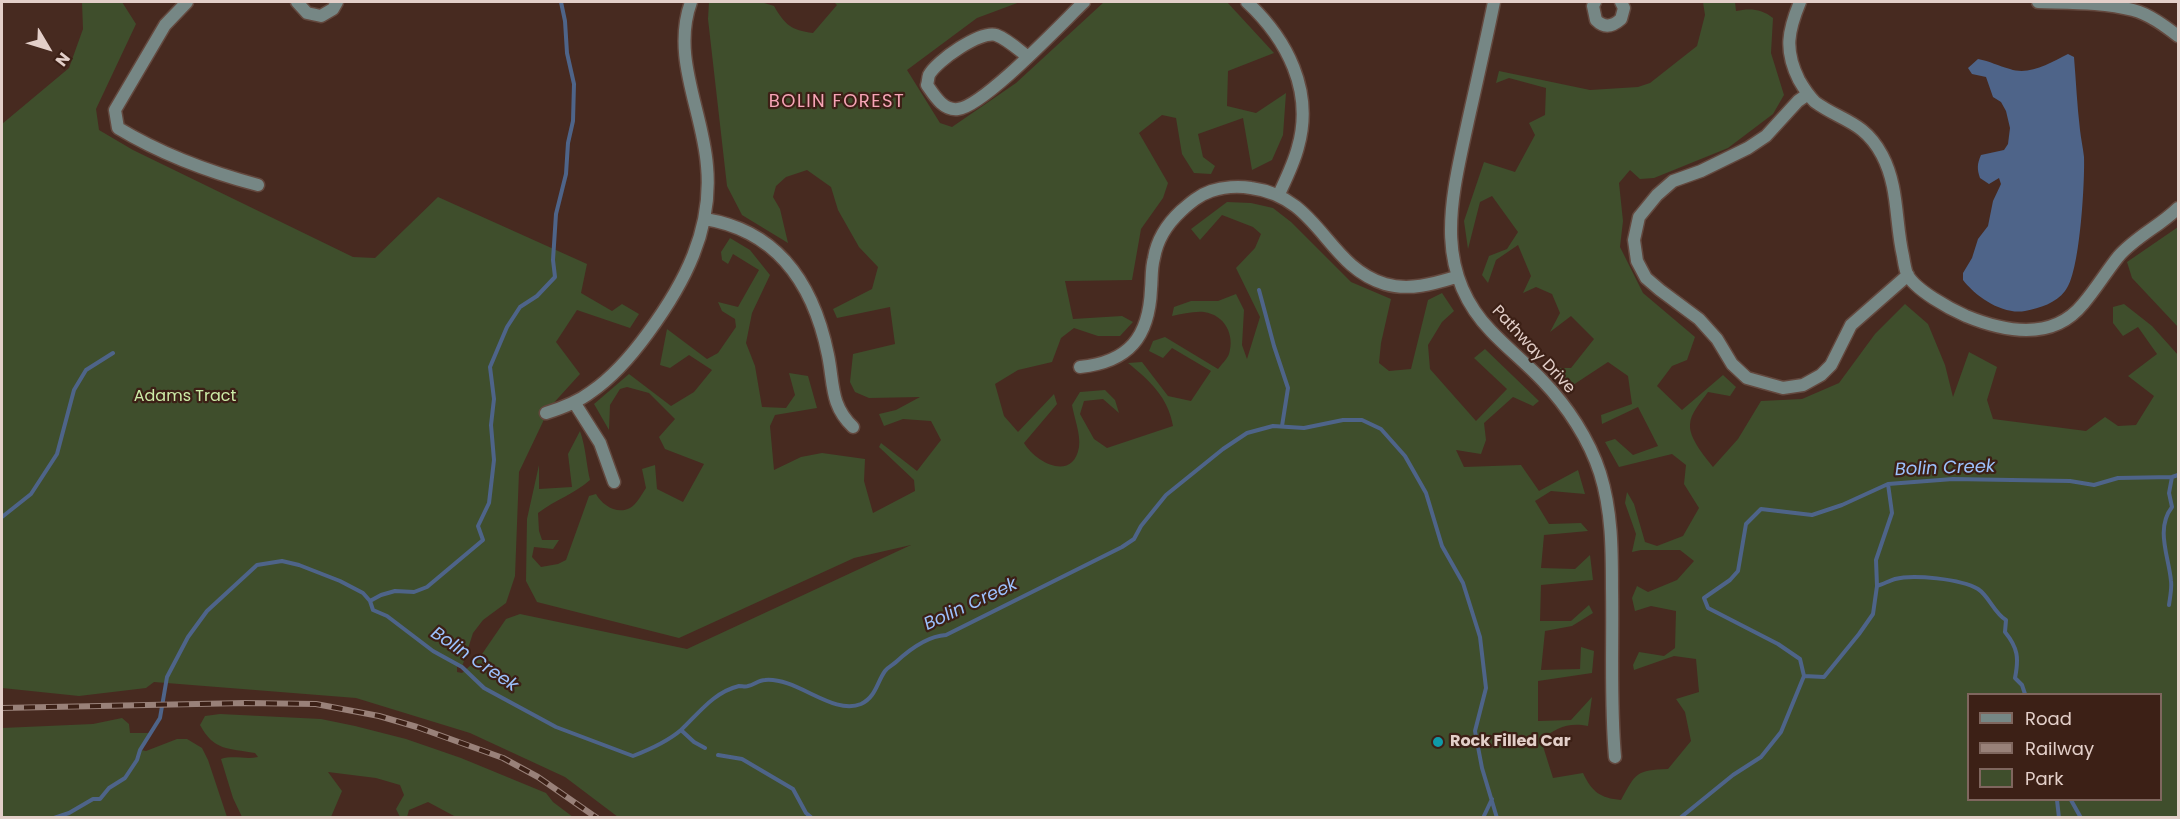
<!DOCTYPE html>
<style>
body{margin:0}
#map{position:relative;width:2180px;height:819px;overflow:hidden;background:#472a20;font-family:Poppins,sans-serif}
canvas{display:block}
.frame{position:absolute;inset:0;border:3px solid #e3cfc9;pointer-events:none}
.legend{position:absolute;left:1967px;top:693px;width:195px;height:108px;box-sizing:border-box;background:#3c2016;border:2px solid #7f665e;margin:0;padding:8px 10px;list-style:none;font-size:18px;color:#e3cfc9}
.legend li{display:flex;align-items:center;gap:12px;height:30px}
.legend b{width:30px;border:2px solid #7f665e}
.north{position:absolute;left:18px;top:18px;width:60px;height:60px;-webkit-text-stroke:4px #3c2016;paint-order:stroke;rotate:128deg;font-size:16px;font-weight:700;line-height:24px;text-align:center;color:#e3cfc9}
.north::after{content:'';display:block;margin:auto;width:21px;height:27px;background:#e3cfc9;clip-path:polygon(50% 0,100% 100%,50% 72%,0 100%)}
</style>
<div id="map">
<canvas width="2180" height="819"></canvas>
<div class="frame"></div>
<ul class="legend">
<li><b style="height:8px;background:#768785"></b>Road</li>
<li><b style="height:8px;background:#998179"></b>Railway</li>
<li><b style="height:16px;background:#3f4e2c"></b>Park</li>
</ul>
<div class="north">N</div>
</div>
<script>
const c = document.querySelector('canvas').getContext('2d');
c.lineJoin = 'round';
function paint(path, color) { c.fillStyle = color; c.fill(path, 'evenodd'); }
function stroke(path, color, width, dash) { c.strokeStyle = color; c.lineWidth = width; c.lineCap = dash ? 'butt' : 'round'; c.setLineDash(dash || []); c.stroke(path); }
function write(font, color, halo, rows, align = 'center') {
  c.font = font + ' Poppins,sans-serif'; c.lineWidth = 4.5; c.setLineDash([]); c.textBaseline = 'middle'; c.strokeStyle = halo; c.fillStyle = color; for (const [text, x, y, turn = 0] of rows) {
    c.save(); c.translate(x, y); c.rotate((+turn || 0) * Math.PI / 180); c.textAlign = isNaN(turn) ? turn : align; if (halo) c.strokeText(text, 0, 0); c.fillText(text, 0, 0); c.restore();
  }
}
paint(new Path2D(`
 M 82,2 L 122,2 L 136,24 L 96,109 L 99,130 L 133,150 L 353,257 L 375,258 L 438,197 L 587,264 L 581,293 L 612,311 L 622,304 L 639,314 L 630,328 L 577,310 L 556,342 L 580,374 L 550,407 L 519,472 L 515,576 L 506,603 L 483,620 L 473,633 L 462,667 L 457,665 L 457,672 L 462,673 L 480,657 L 506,619 L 520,614 L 687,649 L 911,545 L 854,558 L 679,638 L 537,602 L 526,581 L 527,519 L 539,465 L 539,489 L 572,487 L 568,454 L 580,431 C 586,448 586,463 590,480 C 574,494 555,500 538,513 L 539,531 L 542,540 L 559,540 L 553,549 L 534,547 L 532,557 L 541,567 L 558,564 L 566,560 L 589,496 L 596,494 C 602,505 617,515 630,508 C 636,505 642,494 646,488 L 642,469 L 655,465 L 657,489 L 683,502 L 704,464 L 665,449 L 659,437 L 675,419 L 649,393 L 627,387 L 620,389 L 610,405 L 609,430 L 594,404 L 629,374 L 671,406 L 694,392 L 712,370 L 689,355 L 670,368 L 660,365 L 667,329 L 707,359 L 718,353 L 736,327 L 735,319 L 722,311 L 718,302 L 738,307 L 759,270 L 733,254 L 728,264 L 722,260 L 721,252 L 730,238 L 750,250 L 770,275 L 752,313 L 746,343 L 755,366 L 762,407 L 786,408 L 795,395 L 789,373 L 808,376 L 817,408 L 775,415 L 770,426 L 774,470 L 801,457 L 822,453 L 865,459 L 864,481 L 873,513 L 915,491 L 914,480 L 879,447 L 881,443 L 917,471 L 941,440 L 931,421 L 903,419 L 884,426 L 879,414 L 896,410 L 920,397 L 869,398 L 855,392 L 850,382 L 853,354 L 895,344 L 890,307 L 837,318 L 833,309 L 872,289 L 878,267 L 859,247 L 838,210 L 831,187 L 807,170 L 786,177 L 776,186 L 773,197 L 780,209 L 788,243 L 742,215 L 727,186 L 708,19 L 709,2 L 761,2 L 774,6 C 785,25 791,30 813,33 L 837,5 L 834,2 L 1020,2 L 977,18 L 907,70 L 940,123 L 952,127 L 1016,83 L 1104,2 L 1227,2 L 1274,53 L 1228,71 L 1227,106 L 1256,113 L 1286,93 L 1283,135 L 1272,160 L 1252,170 L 1243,118 L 1198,134 L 1203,157 L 1215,166 L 1211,174 L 1194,173 L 1182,154 L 1176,118 L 1162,115 L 1139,133 L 1168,183 L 1163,198 L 1141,229 L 1132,280 L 1065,281 L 1073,319 L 1122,316 L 1133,322 L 1120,336 L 1098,336 L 1074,328 L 1061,338 L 1052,362 L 1018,370 L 995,384 L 1004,416 L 1018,432 L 1054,394 L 1057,404 L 1024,443 C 1036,463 1073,482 1079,447 C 1081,435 1074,417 1072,405 L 1080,392 L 1105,390 L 1115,400 L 1119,413 L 1103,399 L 1084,401 L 1080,414 L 1094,439 L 1107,448 L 1173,426 C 1168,397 1150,381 1128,363 L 1142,362 L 1168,396 L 1191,401 L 1211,371 L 1172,348 L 1163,358 L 1149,351 L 1153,341 L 1165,337 L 1218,369 C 1221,365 1227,359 1229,354 C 1235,335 1225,315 1204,312 C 1194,311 1182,314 1172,316 L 1174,307 L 1191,301 L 1218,301 L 1236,294 L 1244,310 L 1242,345 L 1247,359 L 1260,317 L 1236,268 L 1255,248 L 1261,234 L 1253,227 L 1222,215 L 1200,240 L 1191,229 L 1227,202 L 1251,203 L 1273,208 L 1291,222 L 1351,282 L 1391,299 L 1381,343 L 1379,363 L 1389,371 L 1411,369 L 1428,300 L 1442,293 L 1454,311 L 1442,322 L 1428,345 L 1430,369 L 1476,421 L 1507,389 L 1474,358 L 1485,349 L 1539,401 L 1533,406 L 1513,397 L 1484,423 L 1486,440 L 1481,454 L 1456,450 L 1464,467 L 1521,465 L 1539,491 L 1578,470 L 1585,494 L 1551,491 L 1535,501 L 1549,524 L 1581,523 L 1588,531 L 1544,535 L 1541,568 L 1575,569 L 1590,555 L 1593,580 L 1541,585 L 1540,621 L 1571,621 L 1589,605 L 1593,613 L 1572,626 L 1545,631 L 1541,670 L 1580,669 L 1581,647 L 1594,651 L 1592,673 L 1538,681 L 1538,721 L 1571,720 L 1592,697 L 1588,726 C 1568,722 1556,728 1541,740 L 1553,778 L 1583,773 C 1592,792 1600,798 1621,800 C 1636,773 1636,770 1668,769 L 1691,741 L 1685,712 L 1676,699 L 1699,692 L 1696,659 L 1674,656 L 1634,670 L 1633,665 L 1639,652 L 1664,656 L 1675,648 L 1676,611 L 1651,606 L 1635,611 L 1632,598 L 1637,586 L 1648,592 L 1677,580 L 1694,561 L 1680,550 L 1641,550 L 1632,552 L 1636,534 L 1625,503 L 1627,492 L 1634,504 L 1645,542 L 1657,546 L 1683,536 L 1699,508 L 1684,484 L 1686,465 L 1672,454 L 1619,467 L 1605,442 L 1615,439 L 1633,455 L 1658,446 L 1638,407 L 1602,424 L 1601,415 L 1632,404 L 1628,376 L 1608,362 L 1570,387 L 1558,368 L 1571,368 L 1594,339 L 1571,316 L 1550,332 L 1560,313 L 1552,294 L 1536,287 L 1523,293 L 1531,276 L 1518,245 L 1496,260 L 1488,283 L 1482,275 L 1489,256 L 1507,249 L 1518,232 L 1492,196 L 1480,202 L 1468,249 L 1464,221 L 1484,162 L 1515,172 L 1535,135 L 1529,123 L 1545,115 L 1546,88 L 1509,78 L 1496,83 L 1499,71 L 1590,90 L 1638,87 L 1650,83 L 1697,46 L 1705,15 L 1703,2 L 1735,2 L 1736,11 C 1750,8 1762,9 1773,18 L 1771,53 L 1784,95 L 1773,114 L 1728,148 L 1654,178 L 1640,179 L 1630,170 L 1619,183 L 1623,221 L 1620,247 L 1643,293 L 1695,337 L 1687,360 L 1672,366 L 1657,386 L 1682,410 L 1723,375 L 1736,387 L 1730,396 L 1708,392 C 1702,401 1690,413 1690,425 C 1689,438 1705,457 1713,467 L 1738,439 L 1761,401 L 1802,399 L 1839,383 L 1875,334 L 1905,304 L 1928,324 L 1945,365 L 1953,397 L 1969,352 L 1997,367 L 1987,400 L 1993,419 L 2086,431 L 2105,417 L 2118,426 L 2136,425 L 2154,396 L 2128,376 L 2157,354 L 2138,327 L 2123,336 L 2113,323 L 2113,307 L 2124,304 L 2152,326 L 2178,355 L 2178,817 L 618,817 L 565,777 L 470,733 L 356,698 L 154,682 L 146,688 L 79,696 L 2,688 L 2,124 L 69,68 L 83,29 ZM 1968,694 L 2160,694 L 2160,800 L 1968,800 Z
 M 2178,227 L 2178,327 L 2132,278 L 2127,262 Z
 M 220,714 L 321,719 L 355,726 L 406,739 L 461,758 L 546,793 L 553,802 L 573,817 L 456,817 L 428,802 L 409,810 L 407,817 L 400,817 L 396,809 L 404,795 L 400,785 L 376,778 L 328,772 L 342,791 L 331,817 L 242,817 L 233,798 L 221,759 C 234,755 246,760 258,757 L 255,753 C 228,748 214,751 200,725 L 205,716 Z
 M 122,718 L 129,724 L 130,733 L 151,733 L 141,750 L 146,751 L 177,739 L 187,739 L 202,748 L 208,760 L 227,817 L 2,817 L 2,728 L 93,724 Z`), '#3f4e2c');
paint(new Path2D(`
 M 2068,54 L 2074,57 C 2076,81 2077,105 2080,130 C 2081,139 2083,148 2084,157 C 2085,181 2080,275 2065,291 C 2056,303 2040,308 2025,311 C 2003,315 1976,297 1963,280 L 1963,273 L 1972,258 L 1978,239 L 1988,226 L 1993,201 L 2001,184 L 1999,178 L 1989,184 L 1980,178 C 1977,169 1977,164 1981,155 L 2004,150 L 2008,144 L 2010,128 L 2006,111 L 2001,102 L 1993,97 L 1986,77 L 1972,74 L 1968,68 L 1978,59 C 1990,61 1998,66 2010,69 C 2029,76 2050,63 2068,54 Z`), '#4e6489');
stroke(new Path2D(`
 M 1259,290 L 1274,346 L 1288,388 L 1282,426
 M 2,517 L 31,494 L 57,454 L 74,390 L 86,370 L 113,353
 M 1877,586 C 1883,584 1889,581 1895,579 C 1913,574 1961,579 1978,589 C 1989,596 1994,613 2006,620 L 2005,632 C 2018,648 2019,658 2015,678 L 2022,685 L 2025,694
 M 370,601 L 381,595 L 395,591 L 414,592 L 427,587 L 483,540 L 478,526 L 489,503 L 494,460 L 491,425 L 494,399 L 490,367 L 507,327 L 520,307 L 537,296 L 555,277 L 553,260 L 556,214 L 566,174 L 568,143 L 573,121 L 574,84 L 567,53 L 565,21 L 561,2
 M 2169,605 C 2170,597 2172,589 2171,581 C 2169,557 2155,529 2172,507 L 2169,493 L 2172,477
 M 1804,676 L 1824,677 L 1859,634 L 1873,614 L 1877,586 L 1876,560 L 1892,513 L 1888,484
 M 681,730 L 694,742 L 705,748
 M 718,755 L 742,759 L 793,789 L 806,813 L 812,818
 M 2057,800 L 2059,818
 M 2071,800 L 2081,818
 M 54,818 L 69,813 L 93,799 L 100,799 L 109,788 L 125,778 L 137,760 L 140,750 L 160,718 L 167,677 L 188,637 L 207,611 L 257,565 L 282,561 L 299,565 L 340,581 L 363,593 L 370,601 L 373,610 L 387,616 L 433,651 L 462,667 L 484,688 L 556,727 L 633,756 C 651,749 667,742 681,730 C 699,713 714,692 739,686 C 742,686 746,687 748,686 C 754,685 759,680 765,680 C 797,677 833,716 861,704 C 876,697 877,682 885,671 C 888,667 893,665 896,662 C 909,650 927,636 946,635 L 1122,547 L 1134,539 L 1141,526 L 1166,495 L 1223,449 L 1247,433 L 1273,426 L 1304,428 L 1343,420 L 1362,420 L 1381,429 L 1405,456 L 1426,493 L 1442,546 L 1463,583 L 1480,637 L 1486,688 L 1475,731 L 1482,768 L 1497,818
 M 1483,818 L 1492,799
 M 1680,818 L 1733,775 L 1761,757 L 1781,732 L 1804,676 L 1800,659 L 1778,644 L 1708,608 L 1704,598 L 1730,580 L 1738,571 L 1746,524 L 1761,509 L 1812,515 L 1842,505 L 1888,484 L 1953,479 L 2070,481 L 2094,485 L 2118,478 L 2172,477 L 2178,475`), '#4e6489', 4);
const minor = new Path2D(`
 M 187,2 L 165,25 L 115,110 L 118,128 C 161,154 209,172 258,185
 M 297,2 L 307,13 L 321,16 L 333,9 L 337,2
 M 1247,2 C 1287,39 1314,91 1298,147 C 1294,163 1286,179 1279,194
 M 1494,2 C 1486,41 1477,81 1468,121 C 1452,196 1431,269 1491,331 C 1507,348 1526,363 1543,381 C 1567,406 1589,439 1600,473 C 1612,511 1612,550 1612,589 C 1613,645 1610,701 1615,757
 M 1595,2 L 1593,6 L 1596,20 C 1604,28 1612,27 1621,19 L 1624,8 L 1621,2
 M 1800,2 C 1788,31 1784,50 1799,80 C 1803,87 1809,96 1815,102 C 1841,121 1864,121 1882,155 C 1899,187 1895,222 1903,256 C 1904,262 1905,269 1907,274 C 1915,290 1950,309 1966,316 C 2005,332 2053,341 2083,304 C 2096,289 2106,272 2118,257 C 2135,237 2160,226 2178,208
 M 2038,2 C 2069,3 2103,2 2133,10 C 2149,14 2165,26 2178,36
 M 1028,57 C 1019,50 1007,39 996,35 C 981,30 936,61 929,75 C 928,78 928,82 927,85 C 934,95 943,111 958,109 C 984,106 1062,23 1084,2
 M 1808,94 L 1798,101 L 1766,136 L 1748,148 L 1701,171 L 1673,181 L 1657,195 L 1639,217 L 1634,240 L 1637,261 L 1646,278 L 1660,290 L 1699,319 L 1717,339 L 1732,364 L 1747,378 L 1783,388 L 1803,385 L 1821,375 L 1831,365 L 1851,325 L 1908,275
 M 705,219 C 779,231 814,286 828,355 C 834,384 830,405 853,427
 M 1080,367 C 1129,362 1149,337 1151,289 C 1152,279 1151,269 1154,258 C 1157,240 1167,224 1181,211 C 1190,203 1199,195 1211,191 C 1223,187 1239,186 1251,188 C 1320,197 1326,266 1385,284 C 1409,291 1433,284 1456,277
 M 574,402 L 600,443 L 614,482
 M 546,413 C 562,408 578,402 591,392 C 613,377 632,355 648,333 C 684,284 713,230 707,166 C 703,111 671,57 691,2`);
stroke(minor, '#63483e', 15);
stroke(minor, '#768785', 12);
const rail = new Path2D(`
 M 2,708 L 245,703 L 316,704 L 379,716 L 417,727 L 503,758 L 538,777 L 597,818`);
stroke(rail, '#998179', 6);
stroke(rail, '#3c2016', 4, [11]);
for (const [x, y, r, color] of [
 [1438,742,6,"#0f9aa8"]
]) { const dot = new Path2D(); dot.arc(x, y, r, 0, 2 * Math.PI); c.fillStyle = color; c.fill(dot); stroke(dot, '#3c2016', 2); }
write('16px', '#e3cfc9', '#3c2016', [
 ["Pathway Drive",1533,350,47]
]);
write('16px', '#cceba7', '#3c2016', [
 ["Adams Tract",185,397]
]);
write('bold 16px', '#e3cfc9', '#3c2016', [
 ["Rock Filled Car",1450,742]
], 'left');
c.letterSpacing = '1.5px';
write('18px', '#f7a4b6', '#3c2016', [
 ["BOLIN FOREST",837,102]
]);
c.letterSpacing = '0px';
write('italic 18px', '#9cc1fd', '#3c2016', [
 ["Bolin Creek",1945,469,-2],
 ["Bolin Creek",971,605,-25],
 ["Bolin Creek",474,660,34]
]);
</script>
